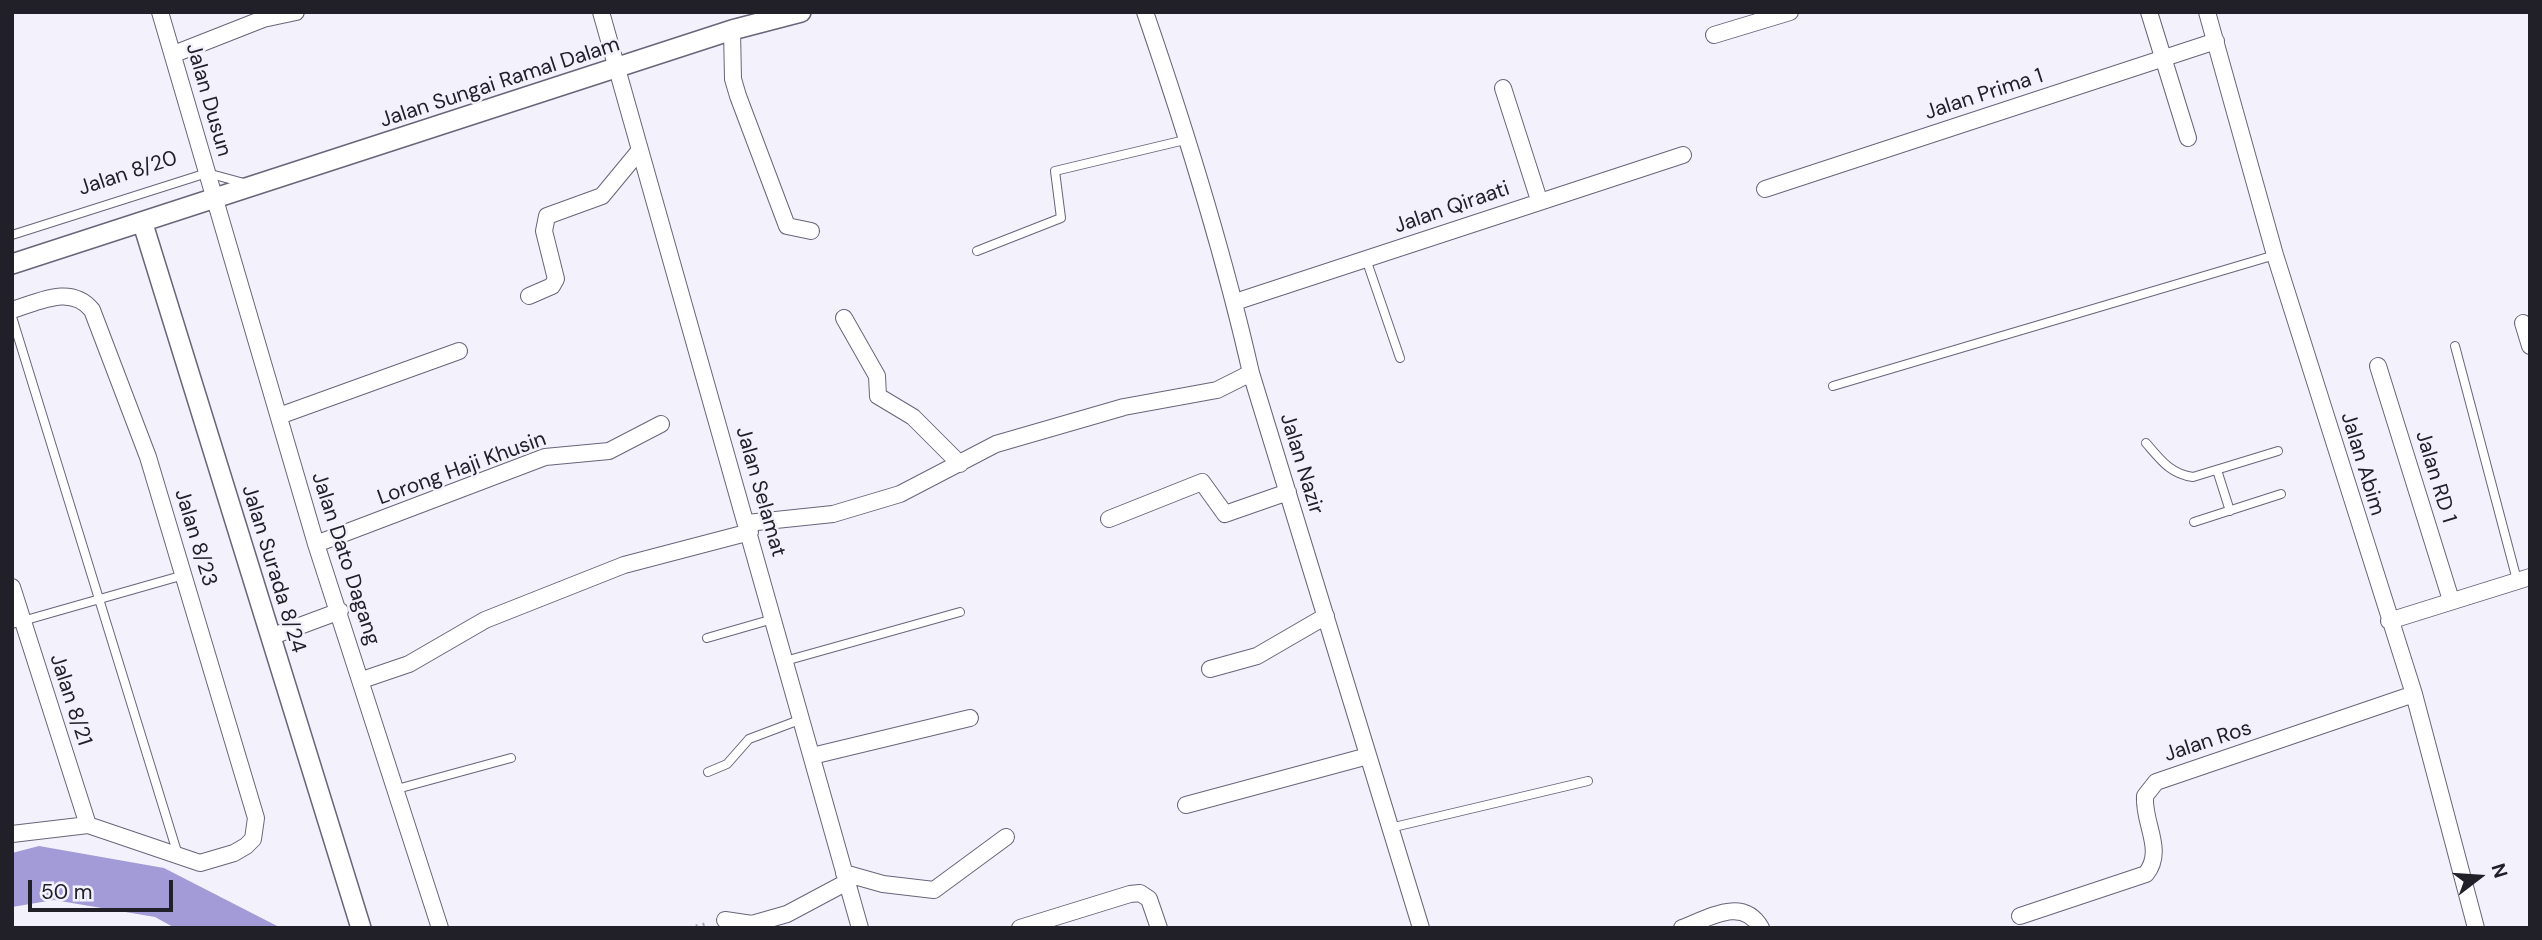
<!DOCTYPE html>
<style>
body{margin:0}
#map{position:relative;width:2542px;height:940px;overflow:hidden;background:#f3f2fc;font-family:"DM Sans",sans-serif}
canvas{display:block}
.frame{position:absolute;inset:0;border:14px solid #212029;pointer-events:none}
.north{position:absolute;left:2444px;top:842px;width:70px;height:70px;-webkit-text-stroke:5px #f3f2fc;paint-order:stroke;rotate:73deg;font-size:19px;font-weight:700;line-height:28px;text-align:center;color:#212029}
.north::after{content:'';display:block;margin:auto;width:24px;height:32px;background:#212029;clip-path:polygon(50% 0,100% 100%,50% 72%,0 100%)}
.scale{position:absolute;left:28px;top:880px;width:145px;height:32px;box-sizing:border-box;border:4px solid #212029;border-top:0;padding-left:9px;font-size:21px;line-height:24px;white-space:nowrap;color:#212029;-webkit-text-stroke:5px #f3f2fc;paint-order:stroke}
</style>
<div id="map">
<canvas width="2542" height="940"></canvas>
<div class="frame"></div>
<div class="north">N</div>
<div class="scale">50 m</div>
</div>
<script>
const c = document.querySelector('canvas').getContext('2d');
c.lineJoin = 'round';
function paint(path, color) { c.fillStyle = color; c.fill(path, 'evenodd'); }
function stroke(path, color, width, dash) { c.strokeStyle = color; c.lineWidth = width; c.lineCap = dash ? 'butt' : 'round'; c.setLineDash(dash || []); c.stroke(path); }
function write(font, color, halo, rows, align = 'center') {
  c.font = font + ' "DM Sans",sans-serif'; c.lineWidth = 5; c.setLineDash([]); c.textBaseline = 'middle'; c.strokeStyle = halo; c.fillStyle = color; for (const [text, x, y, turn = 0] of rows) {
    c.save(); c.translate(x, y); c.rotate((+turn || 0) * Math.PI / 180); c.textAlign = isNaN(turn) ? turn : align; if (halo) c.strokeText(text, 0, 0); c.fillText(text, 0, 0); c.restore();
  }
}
paint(new Path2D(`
 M 39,846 L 164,868 L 281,928 L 175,928 L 155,917 L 54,900 L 12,907 L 12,853 Z`), '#a39ad8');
const service = new Path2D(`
 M 12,235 L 207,173 L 244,183
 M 977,251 L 1061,218 L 1055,171 L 1189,139
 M 1366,259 L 1400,358
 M 12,317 L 178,855
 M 2455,346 L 2517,580
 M 1833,386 L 2275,255
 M 2146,443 C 2160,459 2170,474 2193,477 L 2278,451
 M 2217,470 L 2230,511
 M 2194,522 L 2281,494
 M 12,624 L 184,575
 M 707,638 L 773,619
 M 785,661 L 960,612
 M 708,772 L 727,764 L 749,739 L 802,719
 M 397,789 L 511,758
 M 1390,828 L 1588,781`);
const minor = new Path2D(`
 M 160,12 L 316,544 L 440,928
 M 601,12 L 860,928
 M 1145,12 C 1186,131 1223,250 1251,373 L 1421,928
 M 2149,12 L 2188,138
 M 2207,12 L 2275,255 L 2414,694 L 2476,928
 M 732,30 L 733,79 L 738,96 L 787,226 L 811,231
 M 1714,35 L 1790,12
 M 174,54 L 263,19 L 296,12
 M 1503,88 L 1539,200
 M 1765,189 L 2216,41
 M 529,296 L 552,286 L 556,279 L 544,231 L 547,216 L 602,196 L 640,150
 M 1235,302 L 1683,155
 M 12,310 C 39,302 71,284 92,310 L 148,457 L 256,818 L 253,839 L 246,846 L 234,853 L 200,863 L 88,825 L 12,834
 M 844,318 L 877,376 L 878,396 L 913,417 L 960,464
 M 2523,323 L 2530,346
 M 2378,366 L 2451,600
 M 279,416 L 459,351
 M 1109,519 L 1202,482 L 1225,514 L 1288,492
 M 747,523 L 833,514 L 900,494 L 996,444 L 1124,407 L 1217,390 L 1251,373
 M 316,544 L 545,457 L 609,451 L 661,424
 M 12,587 L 88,825
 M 2389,621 L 2530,577
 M 270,637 L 340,611
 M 1210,669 L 1257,656 L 1326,616
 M 362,680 L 409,664 L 485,620 L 624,565 L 750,532
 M 812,756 L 970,718
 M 1186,805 L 1368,756
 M 844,873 L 883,884 L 934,890 L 1006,837
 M 2020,916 L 2146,874 C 2165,850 2143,824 2145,796 L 2156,782 L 2414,694
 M 725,920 L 752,924 L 787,914 L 847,882
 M 1020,928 L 1130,894 L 1140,893 L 1149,899 L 1159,928
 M 1682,928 C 1709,918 1743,896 1761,928`);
const tertiary = new Path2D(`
 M 143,224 L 361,928
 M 12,264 L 732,30 L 801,12`);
stroke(service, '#67657a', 10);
stroke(minor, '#67657a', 18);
stroke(tertiary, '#67657a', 22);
stroke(new Path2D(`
 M 689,928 L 709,923`), '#aeadb6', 3.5, [2, 5]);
stroke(service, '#fff', 8);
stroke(minor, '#fff', 16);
stroke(tertiary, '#fff', 19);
write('21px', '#212029', '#f3f2fc', [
 ["Jalan Sungai Ramal Dalam",500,83,-18],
 ["Jalan Prima 1",1984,95,-18],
 ["Jalan Dusun",208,100,74],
 ["Jalan 8/20",128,174,-18],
 ["Jalan Qiraati",1452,208,-19],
 ["Jalan Nazir",1301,464,73],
 ["Jalan Abim",2362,464,73],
 ["Lorong Haji Khusin",462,469,-20],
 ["Jalan RD 1",2435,477,73],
 ["Jalan Selamat",760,492,74],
 ["Jalan 8/23",195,538,73],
 ["Jalan Dato Dagang",345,559,72],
 ["Jalan Surada 8/24",273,569,73],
 ["Jalan 8/21",70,700,72],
 ["Jalan Ros",2208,742,-18]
]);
</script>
